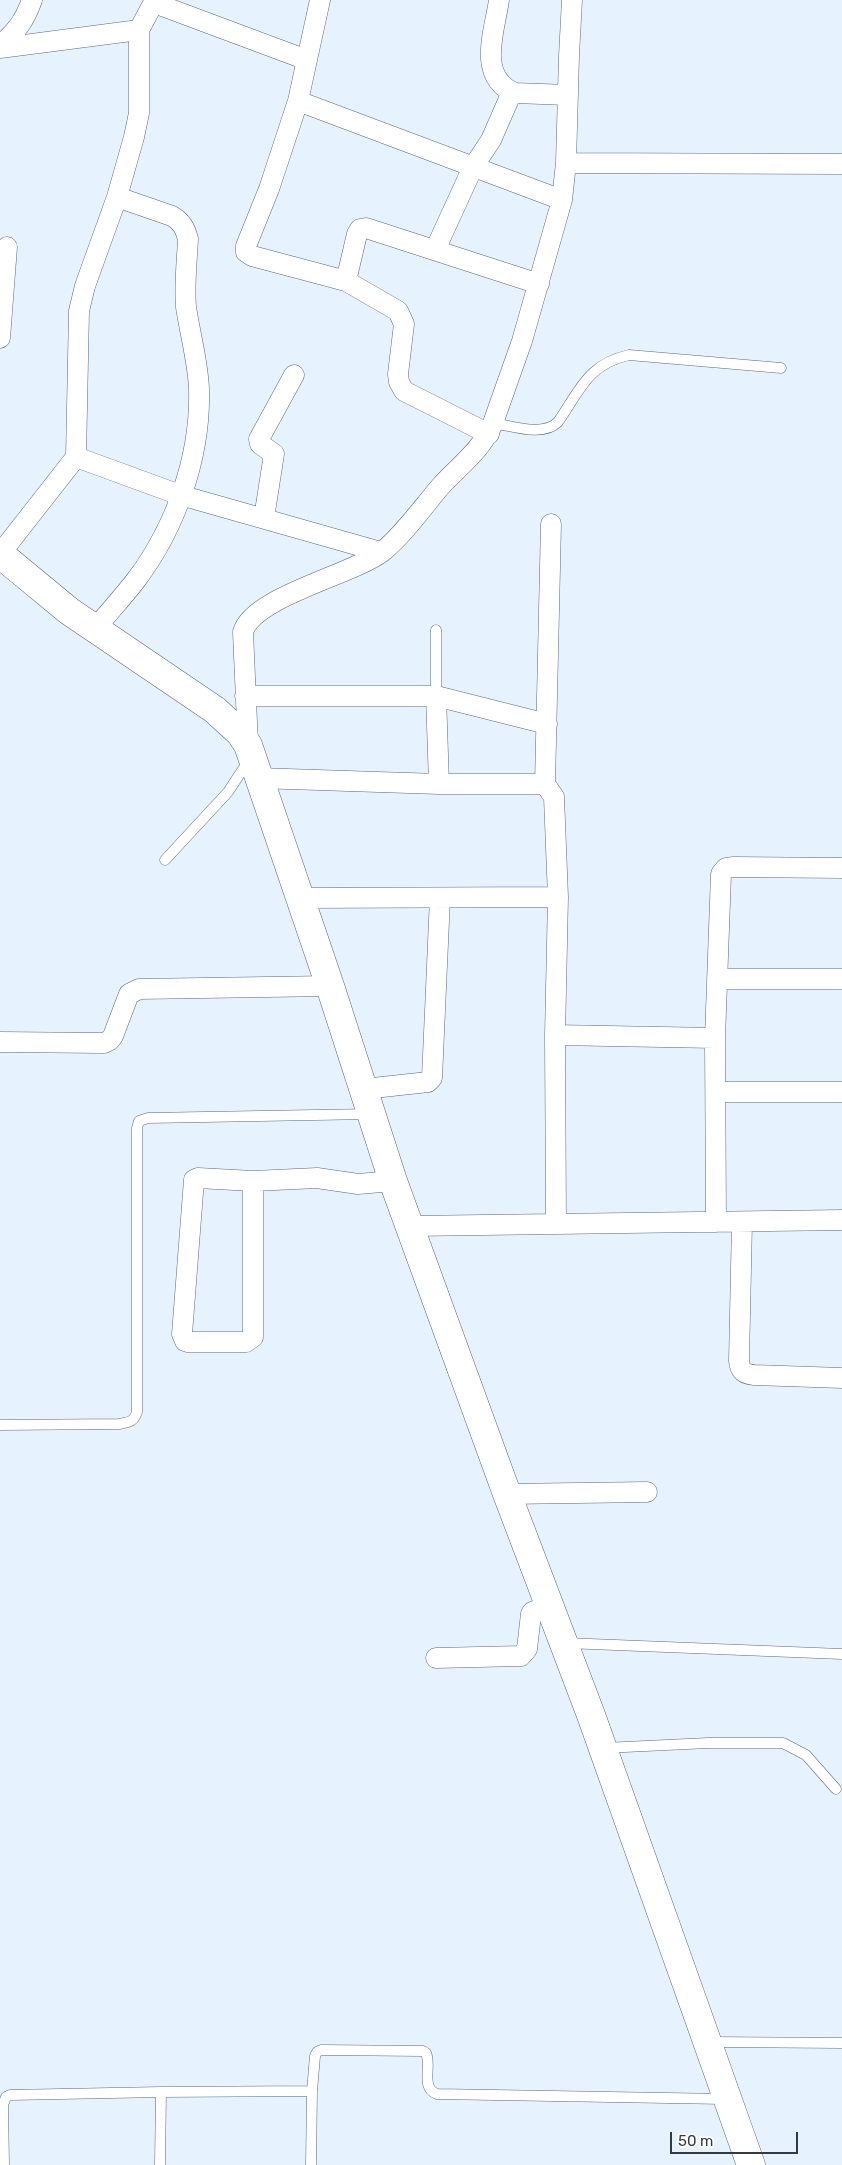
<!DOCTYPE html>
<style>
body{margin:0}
#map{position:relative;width:842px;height:2165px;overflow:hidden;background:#e7f2ff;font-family:Rubik,sans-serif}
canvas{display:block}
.scale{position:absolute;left:670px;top:2132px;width:128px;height:22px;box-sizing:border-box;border:2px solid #333a42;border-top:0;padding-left:6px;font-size:15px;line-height:18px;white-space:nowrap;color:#333a42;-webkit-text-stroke:4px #fff;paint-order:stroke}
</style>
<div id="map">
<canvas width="842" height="2165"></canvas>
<div class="scale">50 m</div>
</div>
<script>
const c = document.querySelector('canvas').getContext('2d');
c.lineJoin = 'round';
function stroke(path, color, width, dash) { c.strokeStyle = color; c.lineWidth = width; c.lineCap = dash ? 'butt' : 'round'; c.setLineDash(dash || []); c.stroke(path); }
const lane = new Path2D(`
 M 493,423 C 513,426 543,437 558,422 C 580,390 588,364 629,355 L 781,368
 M 436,696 L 436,630
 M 165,860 L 228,792 L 249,760
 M 0,1425 L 119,1424 C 129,1422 134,1422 137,1412 L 137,1128 L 139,1121 L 148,1118 L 371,1114
 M 565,1643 L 842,1654
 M 604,1748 L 708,1743 L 783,1743 L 806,1755 L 836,1789
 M 710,2042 L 842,2043
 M 4,2165 L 3,2105 L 6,2097 L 10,2095 L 161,2092
 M 160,2165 L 161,2092 L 312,2091 L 315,2056 L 317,2052 L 321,2050 L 423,2051 L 426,2053 C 432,2066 420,2088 437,2094 L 725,2099
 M 311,2165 L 312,2091`);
const street = new Path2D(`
 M 320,0 L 298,101 L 269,189 L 246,246 L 246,252 L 252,256 L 346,281 L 398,311 L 404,324 L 398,374 L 399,382 L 404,391 L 489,434
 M 499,0 C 495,30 476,77 515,93 L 568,95
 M 154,3 L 307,60
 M 0,45 C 17,32 25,19 32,0
 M 0,48 L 139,30
 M 298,101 L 562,200
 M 566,163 L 842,164
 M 435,250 L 473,167 L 491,140 L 512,92
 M 346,281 L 357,234 L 360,229 L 366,228 L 539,284
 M 0,338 L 7,247
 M 76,457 L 180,495 L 381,552
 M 264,518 L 274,454 L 260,444 L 259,439 L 294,375
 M 551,524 L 545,784 L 554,797 L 558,897 L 555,1035 L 556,1224
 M 0,554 L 76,457 L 79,311 L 85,286 L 117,197
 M 95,629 C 108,613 123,597 136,580 C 176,527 201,456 199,389 C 198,362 190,334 186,307 C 184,285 187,261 188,239 C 185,228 182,222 172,216 L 117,197 L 134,137 L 139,113 L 139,30 L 155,0
 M 245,696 L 436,696 L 547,724
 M 436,696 L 439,784
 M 248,745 L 243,632 C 253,597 351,575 382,552 C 404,534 422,508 440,487 C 459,466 482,450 493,423 L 522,341 L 562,200 L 566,163 L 569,56 L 572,0
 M 257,778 L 439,784 L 545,784
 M 298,898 L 558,897
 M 717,979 L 842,979
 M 555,1035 L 715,1038
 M 0,1042 L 104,1043 L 110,1040 L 113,1036 L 129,994 L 139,989 L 330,986
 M 364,1089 L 428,1082 L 432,1078 L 440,898
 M 717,1092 L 842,1092
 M 253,1181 L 253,1337 L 246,1342 L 188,1342 L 185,1341 L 182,1334 L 194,1180 L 198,1178 L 253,1181 L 317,1178 L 358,1184 L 393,1181
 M 716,1222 L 715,1038 L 721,874 L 726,868 L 734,867 L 842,868
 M 742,1222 L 739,1361 C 740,1371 744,1374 754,1375 L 842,1378
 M 411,1226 L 842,1220
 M 507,1494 L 647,1492
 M 436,1658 L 521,1656 L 527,1649 L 531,1614 L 532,1612 L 550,1605`);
const secondary = new Path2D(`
 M 0,554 L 69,611 L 215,710 L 240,733 L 248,745 L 330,986 L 393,1181 L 507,1494 L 591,1715 L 751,2165`);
stroke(lane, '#5a697b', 11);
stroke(street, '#5a697b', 21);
stroke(secondary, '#5a697b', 29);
stroke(lane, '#fff', 10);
stroke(street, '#fff', 20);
stroke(secondary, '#fff', 28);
</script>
